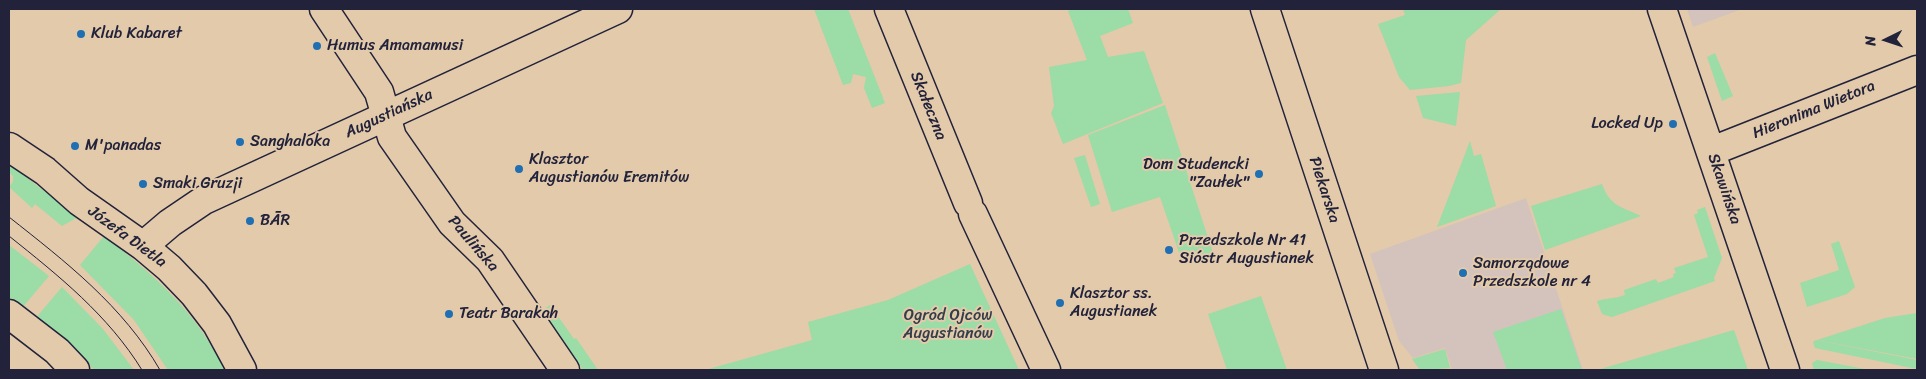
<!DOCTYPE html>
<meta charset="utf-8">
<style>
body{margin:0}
#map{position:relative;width:1926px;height:379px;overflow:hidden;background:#e2caaa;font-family:Sriracha,sans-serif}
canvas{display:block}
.frame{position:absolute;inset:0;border:10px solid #22223b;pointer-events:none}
.north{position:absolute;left:1861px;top:15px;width:50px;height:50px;-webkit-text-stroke:4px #e2caaa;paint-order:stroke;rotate:266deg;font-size:14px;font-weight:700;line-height:20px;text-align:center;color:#22223b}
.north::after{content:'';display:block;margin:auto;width:18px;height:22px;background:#22223b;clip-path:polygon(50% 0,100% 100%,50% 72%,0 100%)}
</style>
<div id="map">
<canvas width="1926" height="379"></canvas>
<div class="frame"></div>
<div class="north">N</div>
</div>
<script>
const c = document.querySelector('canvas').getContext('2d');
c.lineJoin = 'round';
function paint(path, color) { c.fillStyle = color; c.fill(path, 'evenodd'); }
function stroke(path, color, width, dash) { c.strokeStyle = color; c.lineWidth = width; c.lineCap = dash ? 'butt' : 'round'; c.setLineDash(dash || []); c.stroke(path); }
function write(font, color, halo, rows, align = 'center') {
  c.font = font + ' Sriracha,sans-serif'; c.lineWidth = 4; c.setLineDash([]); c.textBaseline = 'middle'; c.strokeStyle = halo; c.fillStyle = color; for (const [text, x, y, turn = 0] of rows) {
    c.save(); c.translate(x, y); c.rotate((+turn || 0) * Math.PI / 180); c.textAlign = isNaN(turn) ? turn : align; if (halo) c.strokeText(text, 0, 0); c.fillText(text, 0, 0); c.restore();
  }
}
paint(new Path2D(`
 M 1687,9 L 1742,9 L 1693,27 Z
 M 1526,198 L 1583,370 L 1452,370 L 1445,348 L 1413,358 L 1399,341 L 1370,254 Z`), '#d3c3bc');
paint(new Path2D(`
 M 814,9 L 848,9 L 885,103 L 872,108 L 864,88 L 866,77 L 853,74 L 851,83 L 843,85 Z
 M 1073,9 L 1128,9 L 1133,23 L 1100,36 L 1108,57 L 1144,51 L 1163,103 L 1063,144 L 1051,113 L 1054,106 L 1049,67 L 1087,60 L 1068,11 Z
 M 1403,9 L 1501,9 L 1466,40 L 1461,83 L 1449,86 L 1410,90 L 1399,77 L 1378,24 L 1405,15 Z
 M 1715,53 L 1733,96 L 1722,101 L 1707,57 Z
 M 1460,92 L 1456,126 L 1423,118 L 1416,96 Z
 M 1165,105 L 1213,253 L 1182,261 L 1160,197 L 1112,212 L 1088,135 Z
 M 1470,141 L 1474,156 L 1481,154 L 1496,206 L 1437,227 Z
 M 1085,155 L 1100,204 L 1091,207 L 1074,158 Z
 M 9,164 L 78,217 L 62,226 L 35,204 L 32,208 L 9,187 L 13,182 L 13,176 L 9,172 Z
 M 1602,184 C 1610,207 1623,207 1641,216 L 1545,250 L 1531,206 Z
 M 1705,207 L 1722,258 L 1714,278 L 1715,281 L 1612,317 L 1602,314 L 1597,301 C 1607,298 1614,299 1625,295 L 1624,290 L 1656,279 L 1658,283 L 1674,277 L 1673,274 L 1676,273 L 1674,268 L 1708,257 L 1694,215 L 1698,213 L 1697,210 Z
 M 104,236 C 153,274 198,313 224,370 L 168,370 L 134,320 L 80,265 Z
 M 1839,241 L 1855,287 L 1847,294 L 1807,307 L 1800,283 L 1839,270 L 1831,244 Z
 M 9,245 L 49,276 L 22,308 L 9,298 Z
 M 970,264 L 1019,370 L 705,370 L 812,340 L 808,322 L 888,300 Z
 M 62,287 L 103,329 L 134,370 L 94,370 L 83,358 L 35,319 Z
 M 1261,296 L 1287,370 L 1227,370 L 1208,314 Z
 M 550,305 L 574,339 L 576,338 L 598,370 L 583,370 L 543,310 Z
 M 1561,309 L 1582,370 L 1507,370 L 1493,332 Z
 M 1917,313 L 1917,359 L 1817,340 L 1885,318 Z
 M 1734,330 L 1748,370 L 1597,370 Z
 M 1816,340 L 1917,360 L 1917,369 L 1815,348 L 1813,342 Z
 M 1445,349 L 1450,368 L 1420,370 L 1412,359 Z
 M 1817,360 L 1870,370 L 1814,370 L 1812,363 Z`), '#9bdca7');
const minor = new Path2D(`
 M 324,9 L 379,92 L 392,137 L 452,223 L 490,260 L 565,370
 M 889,9 L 968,203
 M 1265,9 L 1384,370
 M 1662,9 L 1785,370
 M 9,147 L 45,171 L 79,201 L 143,246 L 169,268 L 194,294 L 217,324 L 242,370
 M 1712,151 L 1917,70
 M 973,214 L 1046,370
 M 143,246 L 170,223 L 204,200 L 618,9
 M 9,314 L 57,351 L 75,370`);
stroke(minor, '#22223b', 31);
stroke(minor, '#e2caaa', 28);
stroke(new Path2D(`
 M 9,217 C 66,262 123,306 160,370
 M 9,236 C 59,276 108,315 142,370`), '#22223b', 1);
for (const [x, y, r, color] of [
 [81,34,5,"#1f6fb2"],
 [317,46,5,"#1f6fb2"],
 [1673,124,5,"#1f6fb2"],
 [240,142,5,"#1f6fb2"],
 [75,146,5,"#1f6fb2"],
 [519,169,5,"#1f6fb2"],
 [1259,174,5,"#1f6fb2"],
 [143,184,5,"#1f6fb2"],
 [250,221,5,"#1f6fb2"],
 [1169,250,5,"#1f6fb2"],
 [1463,273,5,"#1f6fb2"],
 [1060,303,5,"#1f6fb2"],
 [449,314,5,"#1f6fb2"]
]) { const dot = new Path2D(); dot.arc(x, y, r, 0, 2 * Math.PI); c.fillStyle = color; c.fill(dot); stroke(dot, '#e2caaa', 2); }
write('16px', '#22223b', '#e2caaa', [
 ["Klub Kabaret",91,34],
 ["Humus Amamamusi",327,46],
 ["Locked Up",1663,124,"right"],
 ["Sanghaloka",250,142],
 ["M'panadas",85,146],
 ["Klasztor",529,160],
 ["Augustianów Eremitów",529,178],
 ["Dom Studencki",1249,165,"right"],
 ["\"Zaułek\"",1249,183,"right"],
 ["Smaki Gruzji",153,184],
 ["BĀR",260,221],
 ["Przedszkole Nr 41",1179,241],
 ["Sióstr Augustianek",1179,259],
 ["Samorządowe",1473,264],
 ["Przedszkole nr 4",1473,282],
 ["Klasztor ss.",1070,294],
 ["Augustianek",1070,312],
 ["Teatr Barakah",459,314]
], 'left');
write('16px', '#22223b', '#e2caaa', [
 ["Skałeczna",928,106,68],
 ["Hieronima Wietora",1814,110,-22],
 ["Augustiańska",389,114,-25],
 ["Skawińska",1724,189,71],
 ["Piekarska",1324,190,72],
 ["Józefa Dietla",127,237,36],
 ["Paulińska",473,244,49]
]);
write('16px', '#343e4b', '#e2caaa', [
 ["Ogród Ojców",948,316],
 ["Augustianów",948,334]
]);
</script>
